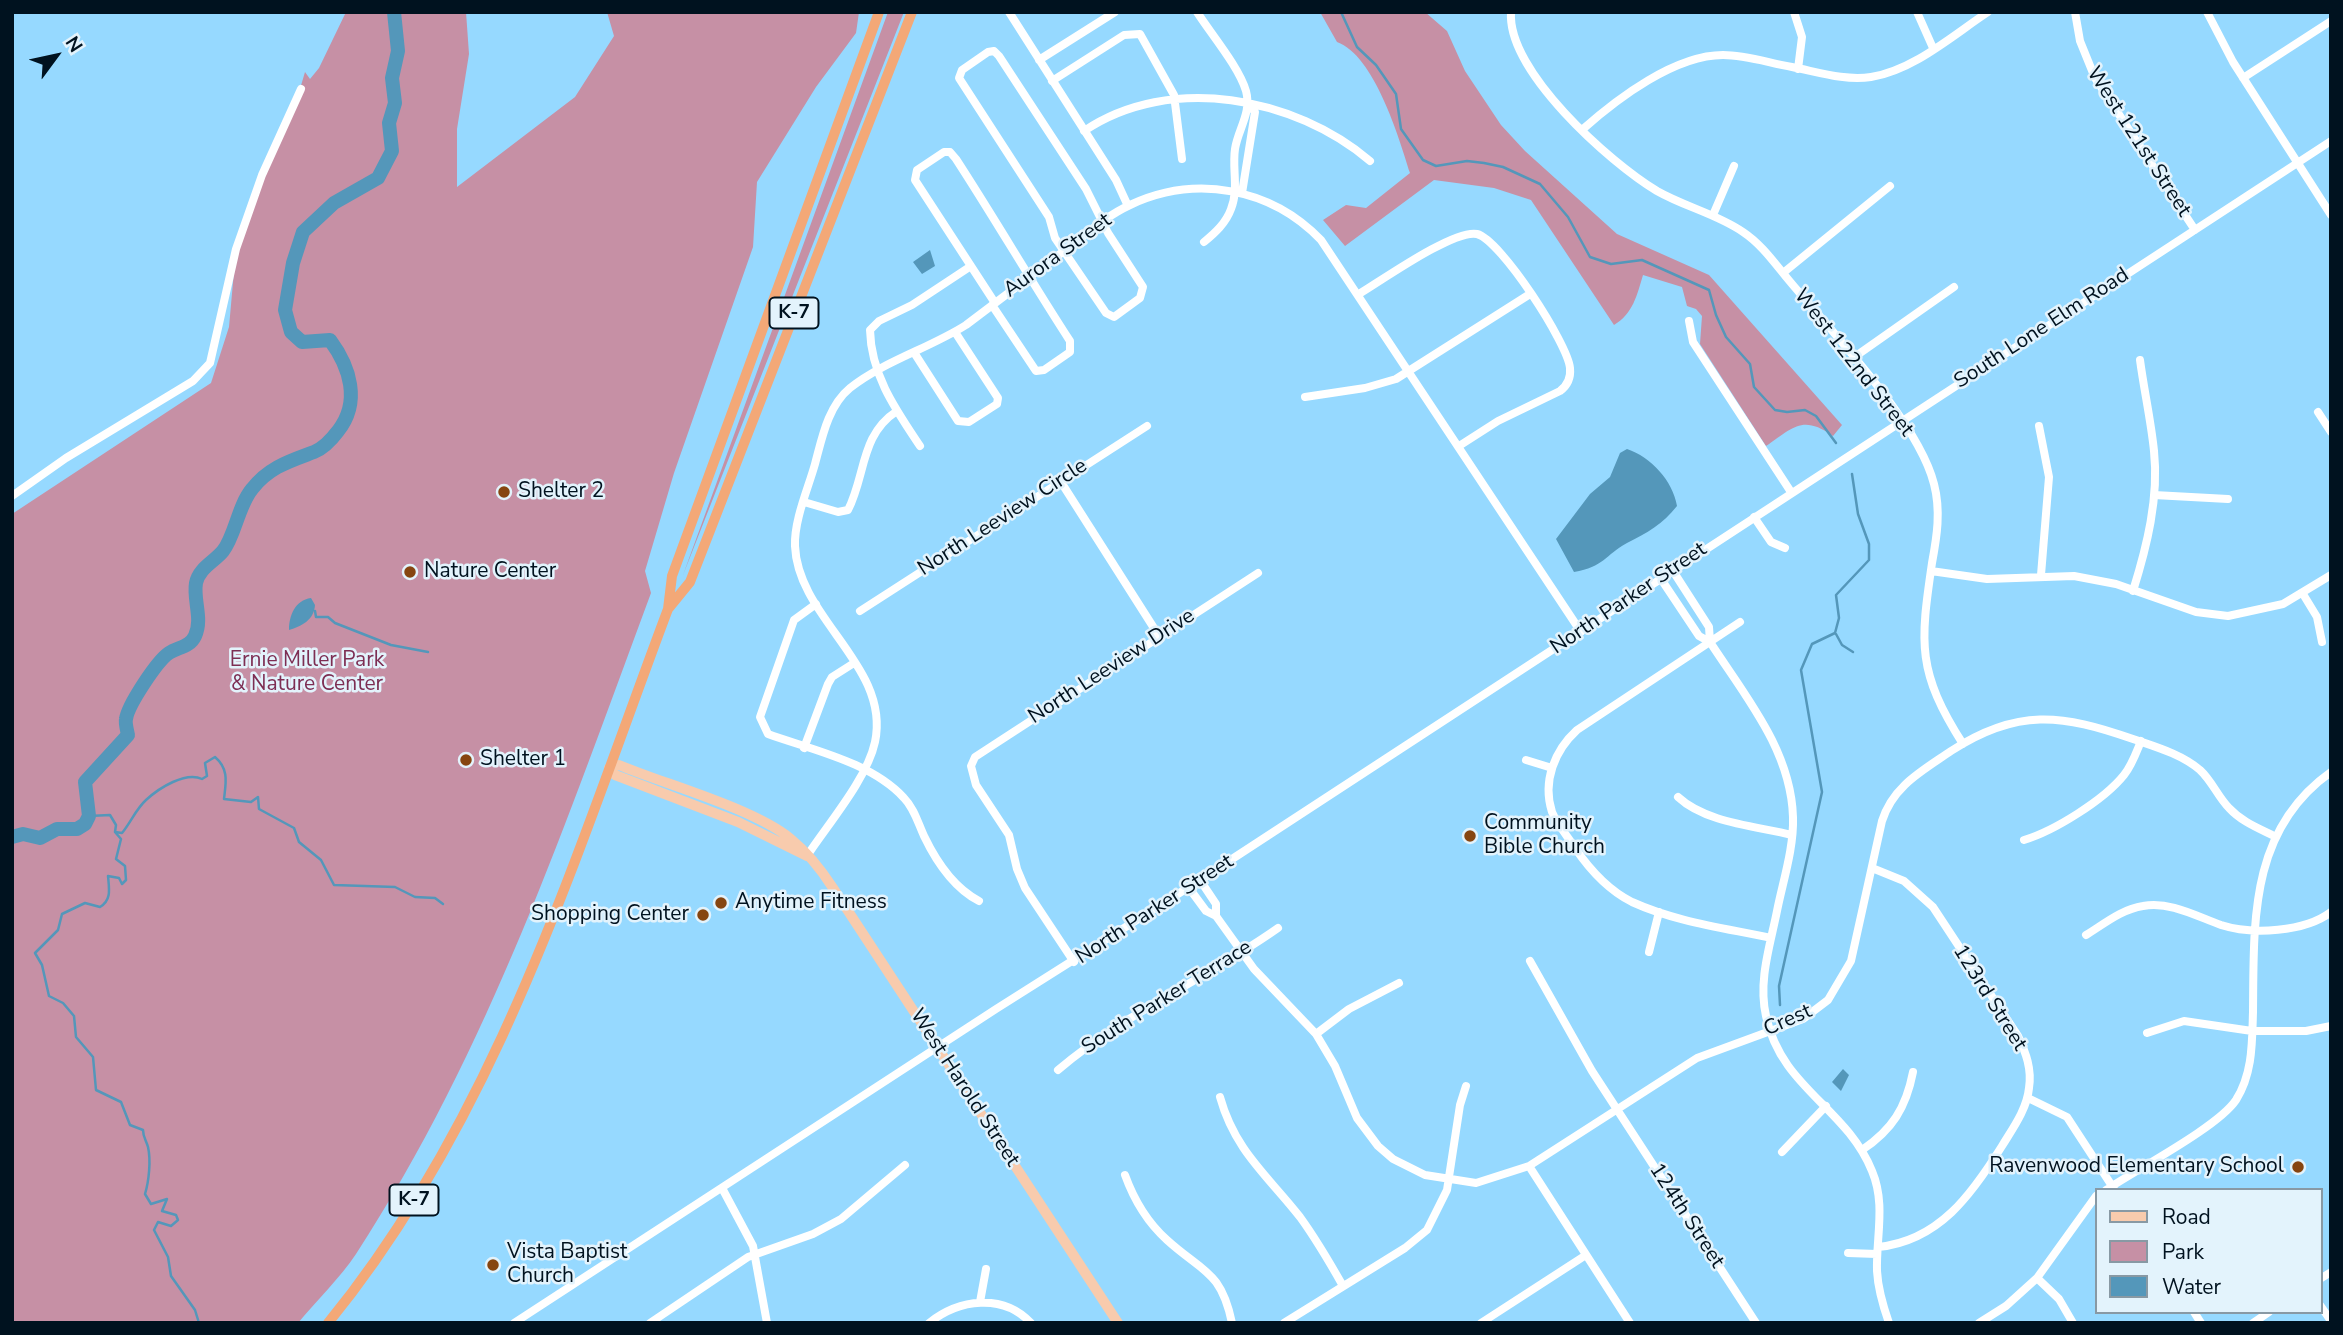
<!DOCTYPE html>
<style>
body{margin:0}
#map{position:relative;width:2343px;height:1335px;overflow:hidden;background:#96d9ff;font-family:"Nunito Sans",sans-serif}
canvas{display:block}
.frame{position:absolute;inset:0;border:14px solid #00121f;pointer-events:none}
.legend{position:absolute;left:2095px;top:1188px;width:228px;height:126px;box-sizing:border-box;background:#e3f3fc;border:2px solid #8899a4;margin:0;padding:9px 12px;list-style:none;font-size:21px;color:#00121f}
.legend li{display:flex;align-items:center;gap:14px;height:35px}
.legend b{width:35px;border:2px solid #8899a4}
.north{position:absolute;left:21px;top:21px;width:70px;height:70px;-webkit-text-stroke:5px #e3f3fc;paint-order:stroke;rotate:57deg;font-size:19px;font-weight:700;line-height:28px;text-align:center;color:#00121f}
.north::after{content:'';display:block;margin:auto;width:24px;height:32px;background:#00121f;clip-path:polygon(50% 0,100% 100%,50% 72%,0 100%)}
</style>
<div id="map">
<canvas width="2343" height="1335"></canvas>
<div class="frame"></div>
<ul class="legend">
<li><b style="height:9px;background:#f8cbad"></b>Road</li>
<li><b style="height:19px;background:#c690a5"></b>Park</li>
<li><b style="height:19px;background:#5497ba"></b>Water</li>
</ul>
<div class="north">N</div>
</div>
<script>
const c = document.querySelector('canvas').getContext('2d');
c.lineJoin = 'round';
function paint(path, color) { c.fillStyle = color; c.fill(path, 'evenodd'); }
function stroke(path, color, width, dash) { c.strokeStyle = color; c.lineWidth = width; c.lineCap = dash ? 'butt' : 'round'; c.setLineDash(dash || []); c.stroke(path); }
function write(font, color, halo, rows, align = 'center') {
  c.font = font + ' "Nunito Sans",sans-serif'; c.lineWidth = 5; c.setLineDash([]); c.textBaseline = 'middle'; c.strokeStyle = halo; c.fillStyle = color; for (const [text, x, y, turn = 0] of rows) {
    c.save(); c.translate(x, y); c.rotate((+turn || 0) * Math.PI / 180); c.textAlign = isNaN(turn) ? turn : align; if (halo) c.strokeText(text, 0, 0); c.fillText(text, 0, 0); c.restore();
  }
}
paint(new Path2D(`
 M 346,12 L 466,12 L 469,54 L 457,129 L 457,187 L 575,97 L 614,36 L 607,12 L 859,12 L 856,33 L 816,87 L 757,182 L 753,247 L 674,473 L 645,571 L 651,593 C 567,819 489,1051 356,1254 C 340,1278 317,1300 298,1323 L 12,1323 L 12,514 L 211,383 L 229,327 L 236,249 L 262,175 L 297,99 L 305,72 L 310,79 L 319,68 Z
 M 888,12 L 904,12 L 683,575 Z
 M 1320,12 L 1425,12 L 1447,31 L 1465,71 L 1501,125 L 1525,151 L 1617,234 L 1709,275 L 1842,425 L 1833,436 C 1802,414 1793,428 1766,446 L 1700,344 L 1702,316 L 1696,309 L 1687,306 L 1682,287 L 1643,275 C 1637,295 1633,314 1614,325 L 1531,200 L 1494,188 L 1434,180 L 1345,246 L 1323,220 L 1346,205 L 1366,208 L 1410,173 C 1399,137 1374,55 1337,42 Z`), '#c690a5');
paint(new Path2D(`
 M 930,250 L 935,266 L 922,274 L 913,262 Z
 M 1627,449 C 1651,457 1673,481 1677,506 C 1663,524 1647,533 1627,543 C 1605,555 1604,567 1574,572 L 1556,539 L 1590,494 L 1610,477 L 1620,453 Z
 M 311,598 L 315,605 C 314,620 302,626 289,630 C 289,616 295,600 311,598 Z
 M 1843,1069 L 1849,1075 L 1841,1091 L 1832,1082 Z`), '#5497ba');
stroke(new Path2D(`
 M 1341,12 L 1357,47 L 1376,65 L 1396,94 L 1401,129 L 1423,160 L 1436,166 L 1467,161 L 1484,163 L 1503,167 L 1540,184 L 1568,217 L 1590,257 L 1611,264 L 1642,260 L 1709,290 L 1716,315 L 1726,337 L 1750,364 L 1754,387 L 1764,398 L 1775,410 L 1787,412 L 1805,410 L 1816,416 L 1836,443
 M 315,611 L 316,617 L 328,617 L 335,623 L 391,645 L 428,652
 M 1836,634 L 1842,645 L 1853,652
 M 89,816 L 110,815 L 116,825 L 115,832 L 121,839 L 116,859 L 125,866 L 126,880 L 122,884 L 119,878 L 108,876 C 109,888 112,900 100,907 L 85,903 L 62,914 L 58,930 L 35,953 L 42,965 L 49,996 L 63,1003 L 74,1016 L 76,1037 L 93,1057 L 96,1090 L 121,1102 L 130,1125 L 143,1130 C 143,1137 146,1140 148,1147 C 151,1160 149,1181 145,1194 L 151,1204 L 167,1199 L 162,1211 L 176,1215 L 178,1220 L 171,1226 L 158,1222 L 154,1230 L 168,1257 L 171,1276 L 195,1310 L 199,1323
 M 115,832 L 122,833 C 131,822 136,809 146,800 C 159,788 186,771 202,779 L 207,776 L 205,763 L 215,757 C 229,769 226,782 224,799 L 251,802 L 258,797 L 259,809 L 294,828 L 299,842 L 321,860 L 334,885 L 395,887 L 415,897 L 435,898 L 443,904
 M 1780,1005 L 1779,986 L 1822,792 L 1801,670 L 1812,644 L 1835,633 L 1839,618 L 1836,595 L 1869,560 L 1869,544 L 1858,514 L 1852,474`), '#5497ba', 2.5);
stroke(new Path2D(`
 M 12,837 L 23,834 L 40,838 L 57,829 L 77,829 L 85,824 L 89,816 L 85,782 L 128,735 C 127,730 125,723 126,719 C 128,705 157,661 169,653 C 178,647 190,647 195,636 C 203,619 193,600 196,583 C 199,568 214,562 223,551 C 235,536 238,506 252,489 C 269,467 290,461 314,452 C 324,448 332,439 338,431 C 361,402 350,367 330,340 L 302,342 L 291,332 L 285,310 L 293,263 L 303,232 L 334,203 L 378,178 L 392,151 L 389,123 L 395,103 L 392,78 L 398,51 L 394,12`), '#5497ba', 14);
stroke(new Path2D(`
 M 1009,12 L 1116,180 L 1128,206
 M 1197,12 C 1211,34 1239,67 1246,91 C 1252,113 1238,129 1235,149 C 1232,169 1239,189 1231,209 C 1226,223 1215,233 1204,242
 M 1511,12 C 1507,71 1609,162 1657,191 C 1685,207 1717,214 1743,232 C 1761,244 1773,261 1787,278 C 1829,329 1918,421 1934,484 C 1941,511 1937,536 1932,563 C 1920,644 1917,672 1963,744
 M 1794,12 L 1802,37 L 1798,69
 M 1917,12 L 1933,48
 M 2075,12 L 2080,41 L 2095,78 L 2195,230
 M 2207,12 L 2233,62 L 2331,215
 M 988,52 L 994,51 L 999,56 L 1086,189 L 1108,233 L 1143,287 L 1140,298 L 1114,317 L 1106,313 L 1055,238 L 1049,217 L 959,78 L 962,70 Z
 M 1039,60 L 1115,12
 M 2243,78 L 2331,21
 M 1052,81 L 1124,35 L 1140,34 L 1174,95 L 1182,159
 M 1583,129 C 1618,98 1675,55 1723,55 C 1746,55 1769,63 1792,67 C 1818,72 1845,81 1871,77 C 1914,70 1953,35 1988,12
 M 1084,131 C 1170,73 1295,97 1370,161
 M 1242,193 L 1255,112 L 1247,102
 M 1713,215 L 1734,166
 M 1783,273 L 1890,186
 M 1359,294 C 1381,281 1454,229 1477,234 C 1501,240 1568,344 1570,368 C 1571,378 1568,385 1560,391 L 1498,421 L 1459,446
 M 992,305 L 1036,371 L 1044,370 L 1070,352 L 1070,341 C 1031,281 995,219 956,159 L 950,152 L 944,152 L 917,170 L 915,180 L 995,303
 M 1689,321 L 1693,342 L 1791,492
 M 915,354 L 958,421 L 969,422 L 997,404 L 998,398 L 955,332
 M 1853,358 L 1954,287
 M 1305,397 L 1365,388 L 1396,379 L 1530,294
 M 2318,412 L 2331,432
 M 2039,426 L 2049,477 L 2041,575
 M 920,446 C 896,410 871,375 870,330 L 879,321 L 912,305 L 971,266
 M 1061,482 L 1159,636
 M 2154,495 L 2228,499
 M 12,496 L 66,458 L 193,381 L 210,363 L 236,249 L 262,175 L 301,89
 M 804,502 L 838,512 L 848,510 C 866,475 860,435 897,411
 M 1754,517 L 1771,542 L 1785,548
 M 1673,571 L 1709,627 L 1710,642
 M 1931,571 L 1987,579 L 2074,576 L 2116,584 L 2196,612 L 2228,616 L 2283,604 L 2331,575
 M 1661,579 L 1699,636 L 1710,642 C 1745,696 1791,750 1793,817 C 1794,848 1783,881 1777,911 C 1770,946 1758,981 1766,1016 C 1781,1088 1846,1107 1872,1171 C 1886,1204 1876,1237 1877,1271 C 1878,1289 1883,1306 1889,1323
 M 2133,591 C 2147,546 2159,498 2154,451 C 2151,421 2144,390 2140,360
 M 2303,594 L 2317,617 L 2322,642
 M 816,604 L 794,620 L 760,717 L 768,734 C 812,750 871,762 904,798 C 914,808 918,823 924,836 C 936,861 954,888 979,901
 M 860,611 L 1147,426
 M 1740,622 L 1577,730 C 1555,750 1542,781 1552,812 C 1557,824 1568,837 1575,848 C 1590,870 1608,890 1632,902 C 1676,922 1725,928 1771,938
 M 804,748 L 828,684 L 832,677 L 854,663
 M 1526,760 L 1552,768
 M 1678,797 C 1706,823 1756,826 1792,835
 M 2024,840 C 2054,831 2104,800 2124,775 C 2132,765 2136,753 2141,741
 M 807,856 C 828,824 867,779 875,742 C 891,666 798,619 795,546 C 794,520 808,489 815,464 C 822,438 828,406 850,388 C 884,361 930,348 966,325 C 999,300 1032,275 1064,251 C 1085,235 1106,216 1130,205 C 1196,174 1271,188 1321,240 L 1581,632
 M 1872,868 L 1904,881 L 1933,907 L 2018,1036 C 2026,1053 2032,1069 2029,1088 C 2027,1109 2013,1128 2002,1146 C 1972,1194 1939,1241 1878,1247
 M 1200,880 L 1216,904 L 1216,916
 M 1189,888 L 1206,911 L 1216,916 L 1254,969 L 1316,1034 L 1335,1066 L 1357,1118 L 1378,1146 L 1393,1159 L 1425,1175 L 1476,1183 L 1529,1166 L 1697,1058 L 1803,1019 L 1828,1000 L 1851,961 L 1882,821 C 1893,786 1922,771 1951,751 C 2017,708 2062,714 2133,739 C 2156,747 2181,754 2200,770 C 2212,781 2218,797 2229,808 C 2242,822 2258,828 2274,836
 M 2086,935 C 2104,924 2122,909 2143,906 C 2170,901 2196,916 2221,925 C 2252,935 2305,932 2331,912
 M 1649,952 L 1659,912
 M 1530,961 L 1592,1071 L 1756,1323
 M 1074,962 L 1025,888 L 1017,869 L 1009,835 L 976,785 L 971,766 L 975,757 L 998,742 L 1258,573
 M 2147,1033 L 2184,1021 L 2252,1031 L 2306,1031 L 2331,1026
 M 1316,1034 L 1349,1009 L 1399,983
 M 1058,1070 C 1125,1013 1206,979 1278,928
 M 1220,1097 C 1235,1151 1268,1176 1300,1217 C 1316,1239 1330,1263 1343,1286
 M 2028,1098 L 2067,1117 L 2114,1189
 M 1862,1150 C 1892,1130 1906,1108 1913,1072
 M 1782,1152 L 1826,1106
 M 1529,1166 L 1630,1323
 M 1125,1175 C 1134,1200 1147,1222 1167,1240 C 1202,1272 1221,1270 1232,1323
 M 722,1188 L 753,1246 L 767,1323
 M 2106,1190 C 2137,1169 2218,1127 2236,1100 C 2253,1073 2252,1042 2253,1012 C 2254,922 2249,830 2331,772
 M 1848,1253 L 1877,1254
 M 2037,1278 L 2059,1299 L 2073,1323
 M 2320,1279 L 2331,1272
 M 980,1302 L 986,1269
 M 2320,1305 L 2331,1321
 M 2194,1312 L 2201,1323
 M 514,1323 L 996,1009 L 1200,880 L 2331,141
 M 650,1323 L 748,1257 L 813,1234 L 841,1219 L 905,1165
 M 929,1323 C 959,1299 1003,1293 1031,1323
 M 1284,1323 L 1405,1248 L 1427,1230 L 1447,1190 L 1460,1105 L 1466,1086
 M 1481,1323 L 1586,1255
 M 1979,1323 L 2006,1306 L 2037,1278 L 2096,1196
 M 2253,1323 L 2269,1312`), '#fff', 8);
stroke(new Path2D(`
 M 807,856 L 738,822 L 615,775 L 609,768 L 619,765 C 667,785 753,808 791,839 C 807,852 822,871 833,888 L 1118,1323`), '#f8cbad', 10);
stroke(new Path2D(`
 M 668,609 L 690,582 L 912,12
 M 328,1323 C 498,1115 575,856 668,609 L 672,576 L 879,12`), '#f3a877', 10);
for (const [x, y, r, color] of [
 [504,492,7,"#864510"],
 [410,572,7,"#864510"],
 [466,760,7,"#864510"],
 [1470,836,7,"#864510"],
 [721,903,7,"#864510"],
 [703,915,7,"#864510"],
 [2298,1167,7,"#864510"],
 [493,1265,7,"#864510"]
]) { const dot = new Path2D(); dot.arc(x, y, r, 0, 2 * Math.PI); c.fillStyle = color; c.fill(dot); stroke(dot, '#e3f3fc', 2.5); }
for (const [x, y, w] of [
 [794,313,49],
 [414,1200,49]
]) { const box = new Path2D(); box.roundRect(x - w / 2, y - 15.5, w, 31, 5); c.fillStyle = '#e3f3fc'; c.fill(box); stroke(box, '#00121f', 2); }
write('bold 19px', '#00121f', null, [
 ["K-7",794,313],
 ["K-7",414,1200]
]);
write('21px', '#00121f', '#e3f3fc', [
 ["West 121st Street",2138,142,57],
 ["Aurora Street",1058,256,-36],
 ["South Lone Elm Road",2042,329,-33],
 ["West 122nd Street",1853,363,52],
 ["North Leeview Circle",1003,518,-33],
 ["North Parker Street",1629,599,-34],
 ["North Leeview Drive",1112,667,-33],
 ["North Parker Street",1155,910,-33],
 ["South Parker Terrace",1167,998,-32],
 ["123rd Street",1989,998,58],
 ["Crest",1788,1021,-24],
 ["West Harold Street",964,1088,57],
 ["124th Street",1686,1216,57]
]);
write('21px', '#00121f', '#e3f3fc', [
 ["Shelter 2",518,492],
 ["Nature Center",424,572],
 ["Shelter 1",480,760],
 ["Community",1484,824],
 ["Bible Church",1484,848],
 ["Anytime Fitness",735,903],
 ["Shopping Center",689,915,"right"],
 ["Ravenwood Elementary School",2284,1167,"right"],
 ["Vista Baptist",507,1253],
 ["Church",507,1277]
], 'left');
write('21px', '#7d2e53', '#e3f3fc', [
 ["Ernie Miller Park",307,661],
 ["& Nature Center",307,685]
]);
</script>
